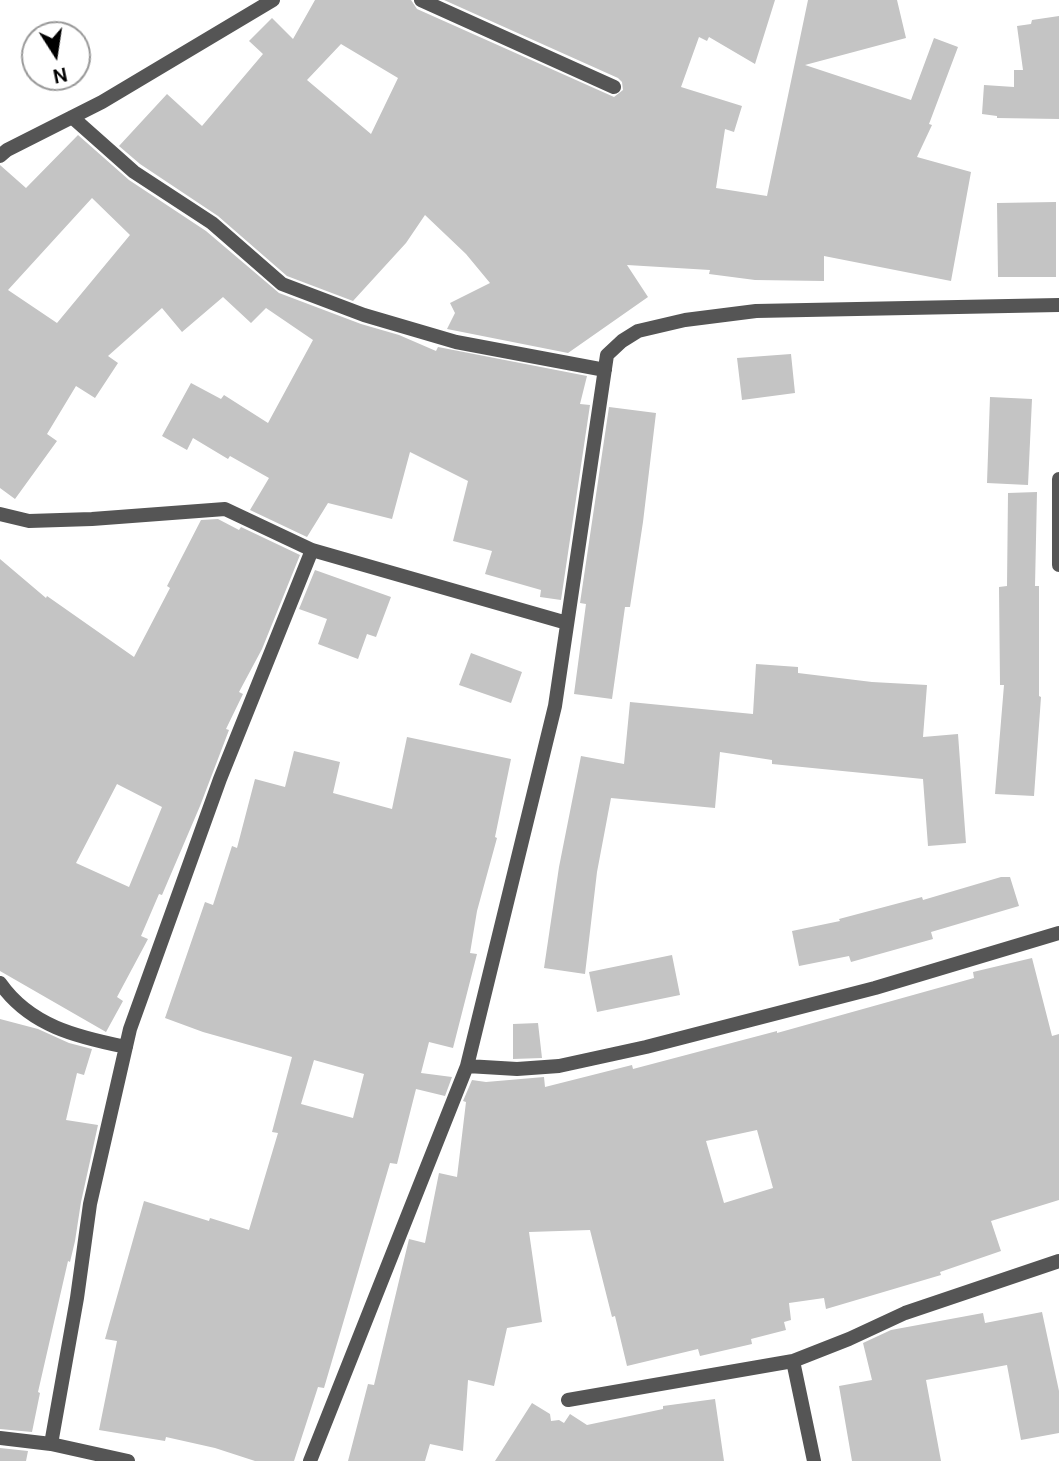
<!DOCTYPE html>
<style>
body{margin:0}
#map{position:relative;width:1059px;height:1461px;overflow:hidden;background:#fff;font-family:"DM Sans",sans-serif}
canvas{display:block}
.north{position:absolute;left:21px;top:21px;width:70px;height:70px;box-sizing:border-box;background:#fff;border:2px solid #999;border-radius:50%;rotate:168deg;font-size:19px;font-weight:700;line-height:28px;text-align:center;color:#000}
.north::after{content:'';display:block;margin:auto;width:24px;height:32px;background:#000;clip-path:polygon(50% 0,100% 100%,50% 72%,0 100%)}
</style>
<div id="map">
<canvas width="1059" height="1461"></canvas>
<div class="north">N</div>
</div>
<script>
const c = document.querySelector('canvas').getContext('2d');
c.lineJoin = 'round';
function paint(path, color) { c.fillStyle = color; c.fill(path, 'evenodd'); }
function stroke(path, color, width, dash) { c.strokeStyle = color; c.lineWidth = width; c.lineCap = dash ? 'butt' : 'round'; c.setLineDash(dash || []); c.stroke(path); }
paint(new Path2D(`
 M 315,0 L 411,0 L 417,9 L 614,97 L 623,90 L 622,82 L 618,78 L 444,0 L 775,0 L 755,64 L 709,37 L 707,41 L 699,37 L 681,87 L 742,106 L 734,132 L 725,129 L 716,188 L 767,196 L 808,0 L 897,0 L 906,38 L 805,65 L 911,100 L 934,38 L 958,47 L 929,124 L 932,125 L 917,157 L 971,172 L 951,281 L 824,256 L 824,281 L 755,280 L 709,274 L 710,270 L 627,265 L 648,297 L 568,353 L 447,329 L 455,313 L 450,303 L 490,283 L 466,254 L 425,215 L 406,243 L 353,301 L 287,276 L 218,216 L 140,164 L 119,146 L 167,94 L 202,126 L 263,54 L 249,41 L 272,18 L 293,39 ZM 341,44 L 398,78 L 371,134 L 307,80 Z
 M 1059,16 L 1059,119 L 997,118 L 997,116 L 982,114 L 984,85 L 1014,87 L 1014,70 L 1023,70 L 1017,26 L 1031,24 L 1032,20 Z
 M 78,135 L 129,180 L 206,231 L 279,293 L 361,324 L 399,335 L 436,351 L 438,347 L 587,376 L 580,404 L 590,405 L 561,600 L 540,597 L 541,590 L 485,574 L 492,551 L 453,541 L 468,481 L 410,452 L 392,519 L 328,503 L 307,537 L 250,510 L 269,478 L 230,456 L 228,459 L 193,438 L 187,450 L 162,436 L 191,383 L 221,399 L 224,395 L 268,423 L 313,340 L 266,308 L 251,323 L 223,297 L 182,332 L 162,308 L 108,356 L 118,363 L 95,398 L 76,386 L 47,434 L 57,441 L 15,499 L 0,488 L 0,165 L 26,188 ZM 92,198 L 130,235 L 57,323 L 8,290 Z
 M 1056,202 L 1056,277 L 998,277 L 997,203 Z
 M 791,354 L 795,393 L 742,400 L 737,358 Z
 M 990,397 L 1032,399 L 1028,485 L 987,483 Z
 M 609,407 L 656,413 L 643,522 L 630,607 L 625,607 L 612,699 L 574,694 L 586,604 L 580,603 Z
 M 1037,492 L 1035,586 L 1039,586 L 1039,696 L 1041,697 L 1034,796 L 995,794 L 1004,685 L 1000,685 L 999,587 L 1007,586 L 1008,493 Z
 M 218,519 L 239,530 L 241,527 L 300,555 L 262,649 L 239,692 L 243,694 L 226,729 L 229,730 L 200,806 L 162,895 L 159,894 L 141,936 L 148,939 L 117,997 L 123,1001 L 106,1032 L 0,971 L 0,559 L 46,598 L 47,596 L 134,657 L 170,588 L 167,586 L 201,520 ZM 117,784 L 162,807 L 129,887 L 76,863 Z
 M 315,570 L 391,597 L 376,637 L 367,634 L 358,659 L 318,644 L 327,619 L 299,609 Z
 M 471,653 L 522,672 L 511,703 L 459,685 Z
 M 756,664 L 798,667 L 798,673 L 872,682 L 927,685 L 923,737 L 958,734 L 966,843 L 928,846 L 923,779 L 772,764 L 772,760 L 720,752 L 715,808 L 611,798 L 597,872 L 585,974 L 544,968 L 559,867 L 581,756 L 624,764 L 630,702 L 753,714 Z
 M 407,737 L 511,759 L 495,837 L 497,838 L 477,911 L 470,953 L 477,954 L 453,1048 L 429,1042 L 421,1073 L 452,1077 L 445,1096 L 416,1089 L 397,1164 L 390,1163 L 324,1388 L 318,1387 L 294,1461 L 255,1461 L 215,1448 L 166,1437 L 165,1441 L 99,1430 L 117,1341 L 105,1339 L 144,1201 L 209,1221 L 210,1218 L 249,1230 L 278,1133 L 272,1132 L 292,1057 L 203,1032 L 165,1018 L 205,902 L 213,905 L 232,846 L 237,848 L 255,779 L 285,787 L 294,751 L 340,762 L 333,793 L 392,809 ZM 314,1060 L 364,1074 L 353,1118 L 301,1104 Z
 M 1001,877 L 1010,877 L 1019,906 L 931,932 L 933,939 L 851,962 L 849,956 L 799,966 L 792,931 L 840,921 L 839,919 L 922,897 L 923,900 Z
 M 672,955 L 680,995 L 597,1012 L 589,972 Z
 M 1032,958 L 1052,1036 L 1059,1034 L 1059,1200 L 991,1221 L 1001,1251 L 940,1272 L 941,1275 L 826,1309 L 824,1298 L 789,1303 L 791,1320 L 784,1322 L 786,1330 L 751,1339 L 752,1344 L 700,1356 L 698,1349 L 627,1366 L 615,1316 L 612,1317 L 590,1230 L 529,1232 L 542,1322 L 507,1328 L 494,1386 L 468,1380 L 463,1451 L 430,1444 L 425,1461 L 348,1461 L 368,1384 L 374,1385 L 409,1239 L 425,1243 L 439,1173 L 457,1177 L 466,1102 L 463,1101 L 472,1080 L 486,1082 L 544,1077 L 545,1087 L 632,1065 L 633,1069 L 777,1031 L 777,1033 L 974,978 L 973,972 ZM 757,1130 L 773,1188 L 724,1203 L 706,1141 Z
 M 0,1019 L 38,1029 L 69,1043 L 92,1049 L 84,1075 L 77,1073 L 66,1120 L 98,1125 L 81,1202 L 75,1241 L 70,1262 L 68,1261 L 38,1392 L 40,1393 L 32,1432 L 0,1429 Z
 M 538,1023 L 542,1058 L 513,1059 L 513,1024 Z
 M 1042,1312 L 1059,1391 L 1059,1433 L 1021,1440 L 1007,1365 L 926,1380 L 941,1461 L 852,1461 L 839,1386 L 872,1380 L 863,1343 L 891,1330 L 983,1313 L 985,1323 Z
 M 715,1399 L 724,1461 L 495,1461 L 532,1403 L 550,1414 L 551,1421 L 559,1420 L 564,1423 L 570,1414 L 587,1425 L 663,1409 L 663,1406 Z
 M 0,1448 L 28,1451 L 26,1461 L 0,1461 Z`), '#c4c4c4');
stroke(new Path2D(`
 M 421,0 L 614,87
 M 72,117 L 134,172 L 212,223 L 282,284 L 364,315 L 456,342 L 605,370
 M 0,156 L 7,150 L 102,102 L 273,0
 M 1059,479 L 1059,565
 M 0,514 L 29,521 L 92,519 L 225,509 L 312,550 L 567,623
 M 0,983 C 30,1026 77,1037 126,1047
 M 467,1066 L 517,1069 L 559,1066 L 646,1047 L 875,988 L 1059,933
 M 793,1361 L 814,1461
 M 568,1400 L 793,1361 L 849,1339 L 905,1313 L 1059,1261
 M 0,1438 L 51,1444 L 128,1461
 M 51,1444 L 77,1298 L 90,1204 L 130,1029 L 220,779 L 312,550
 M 310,1461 L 467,1066 L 555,706 L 607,355 L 622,341 L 638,331 L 685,320 L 756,311 L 1059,305`), '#555', 14);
</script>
